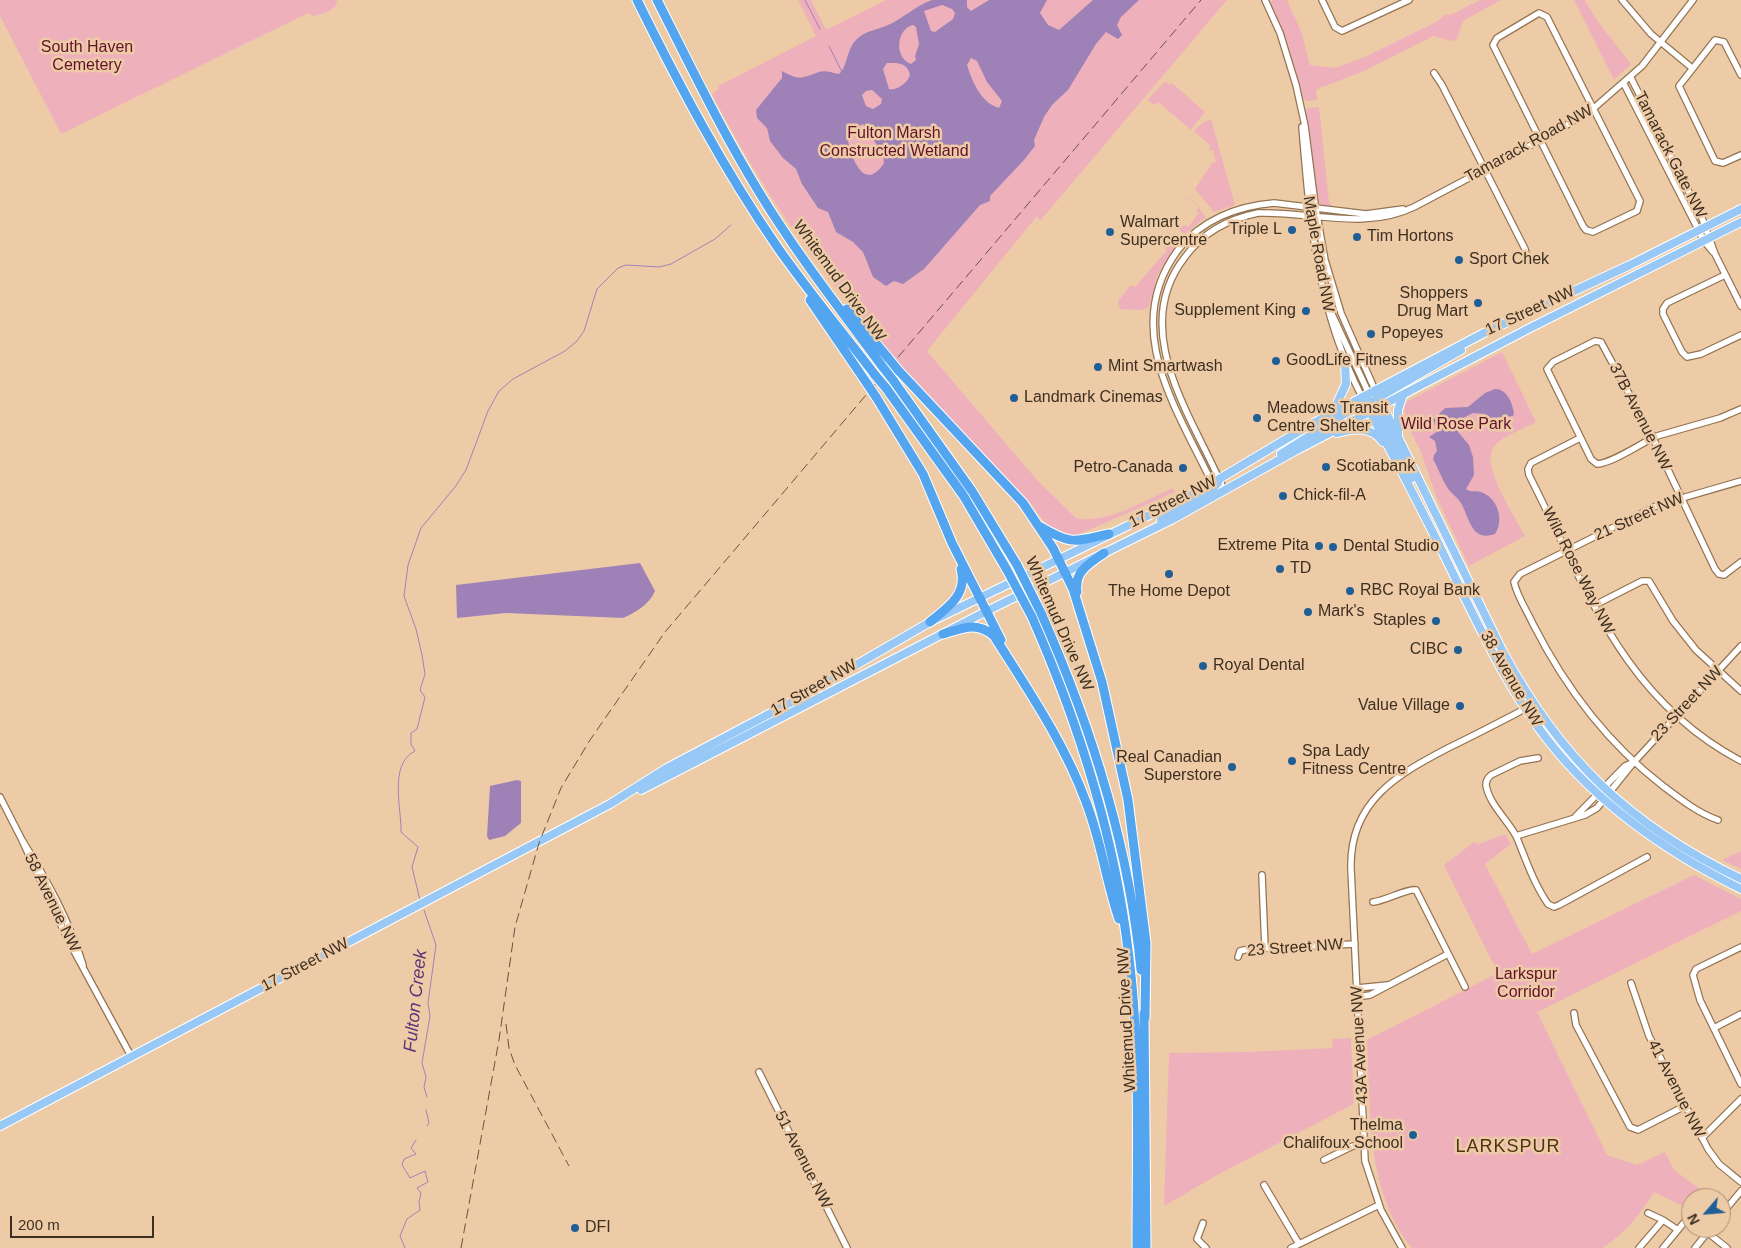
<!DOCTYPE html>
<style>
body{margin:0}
#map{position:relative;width:1741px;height:1248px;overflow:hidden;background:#eecba7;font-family:Arial,sans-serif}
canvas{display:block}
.north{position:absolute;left:1681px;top:1188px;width:50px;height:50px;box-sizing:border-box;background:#eecba7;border:1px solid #a78d71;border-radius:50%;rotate:243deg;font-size:14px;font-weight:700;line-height:20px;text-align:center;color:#3d2f21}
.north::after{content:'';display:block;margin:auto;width:18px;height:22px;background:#205f95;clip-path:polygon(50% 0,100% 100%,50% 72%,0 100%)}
.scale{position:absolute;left:10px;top:1216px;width:144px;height:22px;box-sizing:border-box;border:2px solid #3d2f21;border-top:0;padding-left:6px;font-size:15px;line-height:18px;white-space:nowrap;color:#3d2f21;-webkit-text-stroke:4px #eecba7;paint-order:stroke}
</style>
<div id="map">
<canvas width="1741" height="1248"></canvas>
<div class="north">N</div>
<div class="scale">200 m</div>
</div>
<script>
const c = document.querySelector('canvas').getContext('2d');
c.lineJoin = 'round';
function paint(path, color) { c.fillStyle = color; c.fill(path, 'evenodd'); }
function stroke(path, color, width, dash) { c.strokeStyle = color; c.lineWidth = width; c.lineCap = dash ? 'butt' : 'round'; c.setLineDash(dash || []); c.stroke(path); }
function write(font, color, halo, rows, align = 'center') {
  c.font = font + ' Arial,sans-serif'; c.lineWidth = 5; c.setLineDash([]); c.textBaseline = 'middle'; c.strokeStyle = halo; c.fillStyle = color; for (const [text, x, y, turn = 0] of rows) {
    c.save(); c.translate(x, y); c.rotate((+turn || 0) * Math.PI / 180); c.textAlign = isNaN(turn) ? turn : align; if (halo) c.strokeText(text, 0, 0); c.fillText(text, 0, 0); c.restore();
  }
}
paint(new Path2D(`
 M 0,0 L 337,0 L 336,6 L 328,12 L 313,16 L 308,13 L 61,134 L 0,16 Z
 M 798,0 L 811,0 L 826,30 L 886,0 L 1227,0 L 1040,221 L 1037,216 L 927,351 L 1037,480 L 1076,518 C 1105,525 1146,500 1173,488 L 1175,492 L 1080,534 C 1055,540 1044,521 1030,503 C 980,451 927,400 881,345 C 816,267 758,184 712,94 L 719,88 L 718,86 L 816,36 Z
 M 1272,0 L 1287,0 L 1302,34 L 1310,65 L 1335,68 L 1365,57 L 1438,21 L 1446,14 L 1450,15 L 1480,0 L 1501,0 L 1463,21 L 1457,39 L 1451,41 L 1433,36 L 1364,71 L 1320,88 L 1316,90 L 1317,100 L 1306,101 L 1303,98 L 1288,45 L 1270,5 Z
 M 1574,0 L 1585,0 L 1596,19 L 1631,64 L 1614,80 Z
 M 1165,81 L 1170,85 L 1172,83 L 1205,112 L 1191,130 L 1158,102 L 1155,105 L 1147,100 Z
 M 1319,107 L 1329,202 L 1333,208 L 1318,204 L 1305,111 L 1308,108 Z
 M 1211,119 L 1235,205 L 1214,212 L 1195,189 L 1212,163 L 1216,162 L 1213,150 L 1209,150 L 1210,145 L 1194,131 L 1201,124 Z
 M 1187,197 L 1196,204 L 1206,217 L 1184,235 L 1173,223 L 1170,216 L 1173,216 L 1172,220 L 1181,228 L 1184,225 L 1188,227 L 1199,213 L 1196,211 L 1198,207 L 1188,198 L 1185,200 Z
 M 1169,234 L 1174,235 L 1178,242 L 1157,276 L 1149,307 L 1142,310 L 1120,309 L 1118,301 L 1131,285 L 1135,287 L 1167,250 L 1164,247 Z
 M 1502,352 L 1536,422 C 1524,429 1501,436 1493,448 C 1481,466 1516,518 1525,536 L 1469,566 L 1436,496 L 1421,452 L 1406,423 L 1404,405 L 1408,401 Z
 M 1505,834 L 1511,844 L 1485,864 L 1532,954 L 1694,875 L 1741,899 L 1741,911 L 1537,1012 L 1607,1155 L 1637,1165 L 1665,1152 L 1674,1170 L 1712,1198 L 1691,1198 L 1691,1210 L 1654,1192 C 1641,1214 1624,1235 1602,1248 L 1412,1248 C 1366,1192 1370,1109 1367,1040 L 1498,973 L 1444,865 L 1474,842 L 1479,844 Z
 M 1741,851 L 1741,869 L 1722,860 Z
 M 1351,1038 L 1354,1104 L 1219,1174 L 1164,1206 L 1169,1053 L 1246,1052 L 1332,1048 L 1333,1039 Z`), '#eeb1bb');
paint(new Path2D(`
 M 932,0 L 967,0 L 967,7 L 971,11 L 989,0 L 1047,0 L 1040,13 L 1048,25 L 1059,30 L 1093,0 L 1139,0 L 1121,17 L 1117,25 L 1122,35 L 1118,39 L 1106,32 L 1096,44 L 1068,90 L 1052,105 L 1044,117 L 1034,140 L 1035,146 L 1024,160 L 990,196 L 990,201 L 980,205 L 924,269 L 903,284 L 894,281 L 886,286 L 873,277 L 863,252 L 853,242 L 836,232 L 828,212 L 818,208 L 802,184 L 796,169 L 783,158 L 770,141 L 767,128 L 757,118 L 756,110 L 782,78 L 782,71 C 800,81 801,78 819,72 C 826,70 832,73 839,74 C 848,66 846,50 856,40 C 864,31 877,30 888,25 C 904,18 915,6 932,0 ZM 942,5 L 952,9 L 955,13 L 953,19 L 935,32 L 931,31 L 924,11 ZM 913,25 L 916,27 L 919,44 L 915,56 L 916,60 L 911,64 C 894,58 896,29 913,25 ZM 971,58 L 977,61 L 987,82 L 1002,101 L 999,108 C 981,103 972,81 967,65 ZM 887,63 C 898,63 906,62 910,74 C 909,82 897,91 889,89 L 883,69 ZM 872,90 L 882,99 L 881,104 L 873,109 L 866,106 L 862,95 L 866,91 ZM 863,124 L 883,154 L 884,163 C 863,195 850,154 847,136 L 850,130 Z
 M 1495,389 C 1507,389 1512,402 1514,413 L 1513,416 L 1491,418 L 1485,414 L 1473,413 L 1459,420 L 1454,427 L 1469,445 L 1473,457 L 1474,475 L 1466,489 C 1472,493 1475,490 1481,492 C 1497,497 1505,520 1495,534 C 1472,542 1470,520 1462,505 C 1459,498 1451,494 1447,487 C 1442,479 1438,468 1433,459 L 1434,455 L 1437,451 L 1435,441 L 1429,437 L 1438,431 L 1433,420 L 1445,408 L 1468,407 L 1485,393 Z
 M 640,563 L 655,591 C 649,605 636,612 623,618 L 506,613 L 457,618 L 456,585 Z
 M 517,780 L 521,781 L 521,823 L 505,836 L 489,840 L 487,836 L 490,786 Z`), '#9e82b7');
stroke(new Path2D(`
 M 805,0 L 820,29
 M 829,46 L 842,72
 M 420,900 L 412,867 L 418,847 L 401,832 C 402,811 388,764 415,751 L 411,744 L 411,733 L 417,729 L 425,697 L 420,690 L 425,674 L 422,655 L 416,629 L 404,596 L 408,565 L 421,528 L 455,487 L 466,470 L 488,411 L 499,391 L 513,379 L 565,351 L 577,341 L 584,331 L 597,289 L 618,268 L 626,265 L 659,267 L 671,264 L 715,239 L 731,225
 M 424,910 L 436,945 L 428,1003 L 430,1016 L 422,1063 L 426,1077 L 424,1087 L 427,1097
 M 426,1110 L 429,1123 L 427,1126
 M 405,1248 L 400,1236 L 407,1219 L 420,1210 L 419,1202 L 421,1193 L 417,1188 L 428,1182 L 425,1171 L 410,1178 L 402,1165 L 404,1159 L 416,1154 L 411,1148 L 416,1140`), '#9e82b7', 1);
const minor = new Path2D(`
 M 1265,0 L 1280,33 L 1296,85 L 1305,126 L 1315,204 L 1325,260 L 1341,313 L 1375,390
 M 1322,0 L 1335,27 L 1342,31 L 1409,0
 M 1622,0 L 1651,34 L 1692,68
 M 1539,13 L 1547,17 L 1640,201 L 1637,211 L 1593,232 L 1586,230 L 1583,226 L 1493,45 L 1497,38 Z
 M 1434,73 L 1442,85 L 1525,249 L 1527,258
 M 1741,75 L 1724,42 L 1715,40 L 1679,86 L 1715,161 L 1723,163 L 1741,155
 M 1631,78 L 1702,218 L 1715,254 L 1741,306
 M 1624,84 L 1704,241 L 1713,252
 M 1302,127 C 1310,224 1317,309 1362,397
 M 1725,275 L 1667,303 L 1663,309 L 1663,314 L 1682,352 L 1687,357 L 1701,354 L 1741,335
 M 1331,312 L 1369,394
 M 1741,409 L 1720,418 L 1657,436 C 1641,443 1613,463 1597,464 L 1591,459 L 1547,369 L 1553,362 L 1595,341 L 1601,342 L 1653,438 L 1715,569 L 1719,574 L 1724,575 L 1741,562
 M 1580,438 L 1531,463 L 1528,469 L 1529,475 C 1586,587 1623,699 1741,761
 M 1213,485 C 1179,412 1119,329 1178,250 C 1201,220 1237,206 1274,203 L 1366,214 L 1403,209
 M 1224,490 C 1194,419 1127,331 1185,257 C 1203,232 1228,219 1258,213 C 1310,211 1365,231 1414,207 L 1554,133 L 1594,108 L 1642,66 L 1693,0
 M 1595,605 L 1642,581 L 1649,581 L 1673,621 L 1696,650 L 1741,691
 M 1538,758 L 1520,761 L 1491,775 C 1488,778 1486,780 1486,785 C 1489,805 1510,822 1517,838 C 1526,860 1534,884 1548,904 L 1554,907 L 1559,905 L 1647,857
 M 0,797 L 22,840
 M 1576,816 L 1625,766 L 1632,763
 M 1718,820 C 1698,813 1680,799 1663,786 C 1607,743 1565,687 1533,624 C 1527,611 1517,596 1514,582 L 1520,574 L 1658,505 L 1741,481
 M 1516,836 L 1585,815 L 1597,808 L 1634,762 L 1741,646
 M 1262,875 L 1265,948
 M 1373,902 C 1385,901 1408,888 1416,890 L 1465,987
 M 1741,947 L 1696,969 L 1693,975 L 1700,1000 L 1741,1084
 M 1238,957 L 1240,951 L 1249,949 L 1355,944
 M 83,965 C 69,920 47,880 22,840 L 68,940 L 131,1056
 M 1631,983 L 1649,1036 L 1708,1149 L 1719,1164 L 1741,1182
 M 1357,988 L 1388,985
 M 1357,997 L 1370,995 L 1448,954
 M 1574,1013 L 1576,1025 L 1630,1127 L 1638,1130 L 1685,1106
 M 1714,1028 L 1741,1014
 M 759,1072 L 847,1248
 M 1702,1138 L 1741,1099
 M 1324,1160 L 1353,1146 L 1364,1145
 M 1264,1185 L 1299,1244
 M 1648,1213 L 1663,1220
 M 1721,1215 L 1741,1191
 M 1203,1223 L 1197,1239 L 1206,1248
 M 1707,1232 L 1727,1248
 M 1291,1248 L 1379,1205
 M 1402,1248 L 1381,1210 L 1365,1161 L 1351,869 C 1349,801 1398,774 1450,747 C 1473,736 1496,724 1519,712 L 1532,703
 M 1639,1248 L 1663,1220 L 1678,1230
 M 1663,1248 L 1691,1214
 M 1695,1248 L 1711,1228`);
const major = new Path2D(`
 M 1375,390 L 1503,652 C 1561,760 1631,826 1741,879
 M 1362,397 C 1391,451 1419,504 1446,559 C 1477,622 1506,688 1550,743 C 1601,807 1668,853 1741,889
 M 1365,398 C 1380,407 1403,460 1412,478
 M 1376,399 L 1461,350
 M 1333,412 L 1346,384 L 1345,362
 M 1337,433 C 1354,428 1371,426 1383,442
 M 1398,434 L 1398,410 L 1403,395
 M 1281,454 L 1368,399
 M 1161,520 L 1209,492 L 1218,483
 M 641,790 L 985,612 L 1173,519 L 1295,451 L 1530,328 L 1741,222
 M 0,1126 L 610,804 L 667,768 L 801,697 L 930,622 L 1199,491 L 1308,426 L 1484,333 L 1630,265 L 1741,209`);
const highway = new Path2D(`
 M 637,0 C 679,85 724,170 778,248 C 809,292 843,333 875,375
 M 657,0 C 690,65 721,130 759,192 C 796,253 840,309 882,366
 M 810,300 L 868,385
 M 847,309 L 889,359
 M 898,370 L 1023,503 L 1053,548 L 1073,589 L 1102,682 L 1128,800 L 1146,943 L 1145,1018
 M 893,380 L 972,491 L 1017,565
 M 886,388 L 963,495 L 1007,570
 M 876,397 L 923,474 L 952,543 L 1001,640
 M 1041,527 C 1073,546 1075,541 1109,534
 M 1077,592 C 1074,571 1089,564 1104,553
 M 1041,613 C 1092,728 1129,846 1141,970
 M 1032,617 C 1079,724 1114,834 1128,950 C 1141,1048 1137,1149 1137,1248
 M 930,622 C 947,608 968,595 961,569
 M 943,634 C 963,628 977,621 994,636 C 1028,690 1064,742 1086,802 C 1101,840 1106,881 1119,919
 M 1144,1013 L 1146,1248`);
stroke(minor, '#947452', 8);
stroke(major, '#fff', 10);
stroke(highway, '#fff', 11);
stroke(minor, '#fff', 5.5);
stroke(major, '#98c9f6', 8);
stroke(highway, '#53a5f0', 9);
stroke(new Path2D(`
 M 506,1024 L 509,1048 L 515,1065 L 569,1166
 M 461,1248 L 499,1040 L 515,927 L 539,843 L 561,788 L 590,740 L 665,632 L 1201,0`), '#665340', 1, [10, 5]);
const highwayBridge = new Path2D(`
 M 889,359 L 898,370
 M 882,366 L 893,380
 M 875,375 L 886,388
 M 868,385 L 876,397
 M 1017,565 L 1041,613
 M 1007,570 L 1032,617`);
stroke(highwayBridge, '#fff', 11, []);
stroke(highwayBridge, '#53a5f0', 9);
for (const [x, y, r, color] of [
 [1292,230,5,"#205f95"],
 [1110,232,5,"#205f95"],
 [1357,237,5,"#205f95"],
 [1459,260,5,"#205f95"],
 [1478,303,5,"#205f95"],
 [1306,311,5,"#205f95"],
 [1371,334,5,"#205f95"],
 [1276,361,5,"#205f95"],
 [1098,367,5,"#205f95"],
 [1014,398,5,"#205f95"],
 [1257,418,5,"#205f95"],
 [1326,467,5,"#205f95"],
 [1183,468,5,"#205f95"],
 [1283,496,5,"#205f95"],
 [1319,546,5,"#205f95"],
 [1333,547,5,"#205f95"],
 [1280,569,5,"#205f95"],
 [1169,574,5,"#205f95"],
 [1350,591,5,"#205f95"],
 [1308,612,5,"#205f95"],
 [1436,621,5,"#205f95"],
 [1458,650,5,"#205f95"],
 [1203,666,5,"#205f95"],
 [1460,706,5,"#205f95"],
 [1292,761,5,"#205f95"],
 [1232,767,5,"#205f95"],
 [1413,1135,5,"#205f95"],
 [575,1228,5,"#205f95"]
]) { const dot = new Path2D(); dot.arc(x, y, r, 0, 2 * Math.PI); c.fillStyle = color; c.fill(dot); stroke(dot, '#eecba7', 2); }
write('16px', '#62112a', '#eecba7', [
 ["South Haven",87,48],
 ["Cemetery",87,66],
 ["Fulton Marsh",894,134],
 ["Constructed Wetland",894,152],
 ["Wild Rose Park",1456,425],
 ["Larkspur",1526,975],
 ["Corridor",1526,993]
]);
write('16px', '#3d2f21', '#eecba7', [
 ["Tamarack Road NW",1529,144,-29],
 ["Tamarack Gate NW",1670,155,63],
 ["Maple Road NW",1318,254,80],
 ["Whitemud Drive NW",839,281,54],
 ["17 Street NW",1530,311,-25],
 ["37B Avenue NW",1640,417,63],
 ["17 Street NW",1173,502,-27],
 ["21 Street NW",1639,517,-24],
 ["Wild Rose Way NW",1578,571,63],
 ["Whitemud Drive NW",1059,624,66],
 ["38 Avenue NW",1511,679,60],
 ["17 Street NW",814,688,-30],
 ["23 Street NW",1687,704,-47],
 ["58 Avenue NW",52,903,64],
 ["23 Street NW",1295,948,-4],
 ["17 Street NW",305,965,-28],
 ["Whitemud Drive NW",1127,1020,-93],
 ["43A Avenue NW",1360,1045,-93],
 ["41 Avenue NW",1676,1089,63],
 ["51 Avenue NW",803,1160,63]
]);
write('16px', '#3d2f21', '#eecba7', [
 ["Walmart",1120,223],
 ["Supercentre",1120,241],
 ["Triple L",1282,230,"right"],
 ["Tim Hortons",1367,237],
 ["Sport Chek",1469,260],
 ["Shoppers",1468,294,"right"],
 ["Drug Mart",1468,312,"right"],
 ["Supplement King",1296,311,"right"],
 ["Popeyes",1381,334],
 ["GoodLife Fitness",1286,361],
 ["Mint Smartwash",1108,367],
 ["Landmark Cinemas",1024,398],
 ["Meadows Transit",1267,409],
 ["Centre Shelter",1267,427],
 ["Scotiabank",1336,467],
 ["Petro-Canada",1173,468,"right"],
 ["Chick-fil-A",1293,496],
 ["Extreme Pita",1309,546,"right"],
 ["Dental Studio",1343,547],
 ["TD",1290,569],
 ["RBC Royal Bank",1360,591],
 ["The Home Depot",1169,592,"center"],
 ["Mark's",1318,612],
 ["Staples",1426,621,"right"],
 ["CIBC",1448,650,"right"],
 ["Royal Dental",1213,666],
 ["Value Village",1450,706,"right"],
 ["Spa Lady",1302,752],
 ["Fitness Centre",1302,770],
 ["Real Canadian",1222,758,"right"],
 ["Superstore",1222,776,"right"],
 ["Thelma",1403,1126,"right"],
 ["Chalifoux School",1403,1144,"right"],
 ["DFI",585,1228]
], 'left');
write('italic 18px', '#5a3577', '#eecba7', [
 ["Fulton Creek",416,1001,-84]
]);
c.letterSpacing = '1px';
write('18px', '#503412', '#eecba7', [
 ["LARKSPUR",1508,1147]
]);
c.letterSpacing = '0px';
</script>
